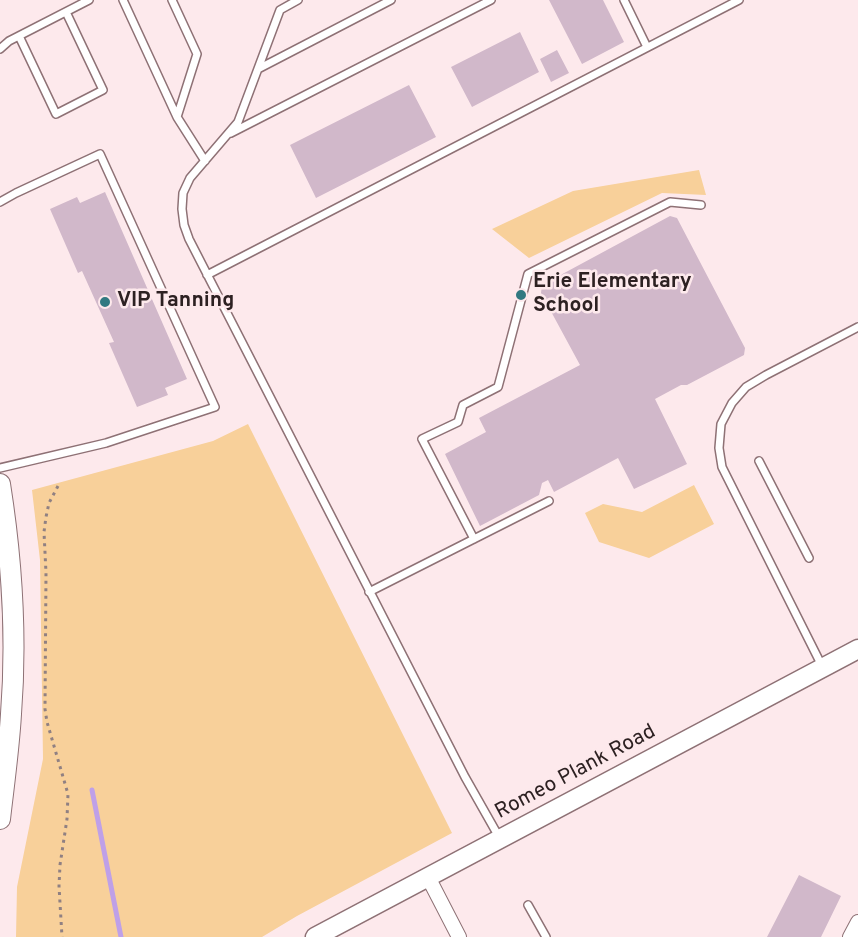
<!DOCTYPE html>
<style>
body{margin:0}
canvas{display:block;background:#fde9ec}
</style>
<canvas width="858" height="937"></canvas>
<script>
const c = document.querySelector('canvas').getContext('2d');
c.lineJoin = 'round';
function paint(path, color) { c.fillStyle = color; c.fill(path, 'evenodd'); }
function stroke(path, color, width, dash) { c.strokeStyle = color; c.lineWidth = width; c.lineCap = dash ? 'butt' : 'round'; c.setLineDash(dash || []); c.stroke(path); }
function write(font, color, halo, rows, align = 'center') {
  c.font = font + ' Overpass,sans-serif'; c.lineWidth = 5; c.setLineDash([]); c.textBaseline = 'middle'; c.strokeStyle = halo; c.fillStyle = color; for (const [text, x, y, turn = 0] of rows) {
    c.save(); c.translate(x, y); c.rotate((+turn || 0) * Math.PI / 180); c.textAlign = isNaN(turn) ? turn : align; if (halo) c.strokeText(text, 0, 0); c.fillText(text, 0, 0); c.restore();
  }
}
paint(new Path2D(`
 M 699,170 L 706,195 L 662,193 L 529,258 L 492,229 L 573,191 Z
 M 248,424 L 452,833 L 297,916 L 262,937 L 16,937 L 17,887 L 43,759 L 40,560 L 32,490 L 213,441 Z
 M 694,485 L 714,524 L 649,558 L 599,542 L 585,513 L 603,504 L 642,512 Z`), '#f8d09a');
stroke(new Path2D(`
 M 92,790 L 121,937`), '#bfa0e8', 5);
paint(new Path2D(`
 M 549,0 L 603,0 L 624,42 L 582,64 Z
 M 520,32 L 539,72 L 472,107 L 451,67 Z
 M 557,50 L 569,73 L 551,82 L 540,59 Z
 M 409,85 L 436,137 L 316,198 L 290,145 Z
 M 105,192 L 187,379 L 165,388 L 168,395 L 137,407 L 109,343 L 114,342 L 82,271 L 78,273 L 50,209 L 77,197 L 80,203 Z
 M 670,216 L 677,218 L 745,348 L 744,355 L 687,385 L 681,385 L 655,399 L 687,464 L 634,489 L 618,458 L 554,492 L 548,480 L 542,483 L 539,495 L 480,526 L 445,454 L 486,432 L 479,418 L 580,365 L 541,293 L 542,285 Z
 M 799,875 L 841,896 L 821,937 L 767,937 Z`), '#d1b8ca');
const service = new Path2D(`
 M 123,0 L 177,117
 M 172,0 L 197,54 L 177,117 L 205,161
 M 298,0 L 280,10 L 238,122 L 190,178 L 183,193 L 182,209 L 184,225 L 189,239 L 465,777 L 499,837
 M 624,0 L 647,47
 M 19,36 L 56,114 L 103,90 L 66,12
 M 0,49 L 9,41 L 89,0
 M 258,69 L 391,0
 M 231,133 L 491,0
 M 0,202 L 16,193 L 100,154 L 215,407 L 106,443 L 0,468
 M 207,275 L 739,0
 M 759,461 L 809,558
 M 474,539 L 422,439 L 458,422 L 463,405 L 498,387 L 528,274 L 670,202 L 701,205
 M 369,592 L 549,501
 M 822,666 L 722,467 L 719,448 L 721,424 L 732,403 L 746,387 L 766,375 L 858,327
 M 528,905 L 546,937`);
const minor = new Path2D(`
 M 428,877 L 459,937
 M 850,937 L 858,922`);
const tertiary = new Path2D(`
 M 315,937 L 858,649`);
const secondary = new Path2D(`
 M 0,484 C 12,560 17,637 11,714 C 9,749 4,784 0,819`);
stroke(service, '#8e7175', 10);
stroke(minor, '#8e7175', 16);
stroke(tertiary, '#8e7175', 21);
stroke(secondary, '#8e7175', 22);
stroke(new Path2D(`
 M 58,486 L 49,503 L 46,517 L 44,532 L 46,573 L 45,709 L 47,722 L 68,794 L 67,819 L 60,865 L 59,886 L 62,937`), '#908082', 3, [3, 4.5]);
stroke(service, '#fff', 7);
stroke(minor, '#fff', 14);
stroke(tertiary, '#fff', 18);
stroke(secondary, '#fff', 20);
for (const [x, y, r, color] of [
 [521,295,6,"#317981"],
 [105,302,6,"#317981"]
]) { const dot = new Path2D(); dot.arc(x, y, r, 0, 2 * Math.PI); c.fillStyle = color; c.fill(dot); stroke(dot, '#fde9ec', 2); }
write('bold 21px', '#2d2122', '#fde9ec', [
 ["Erie Elementary",533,283],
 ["School",533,307],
 ["VIP Tanning",117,302]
], 'left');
write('21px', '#2d2122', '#fde9ec', [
 ["Romeo Plank Road",576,773,-28]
]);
</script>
